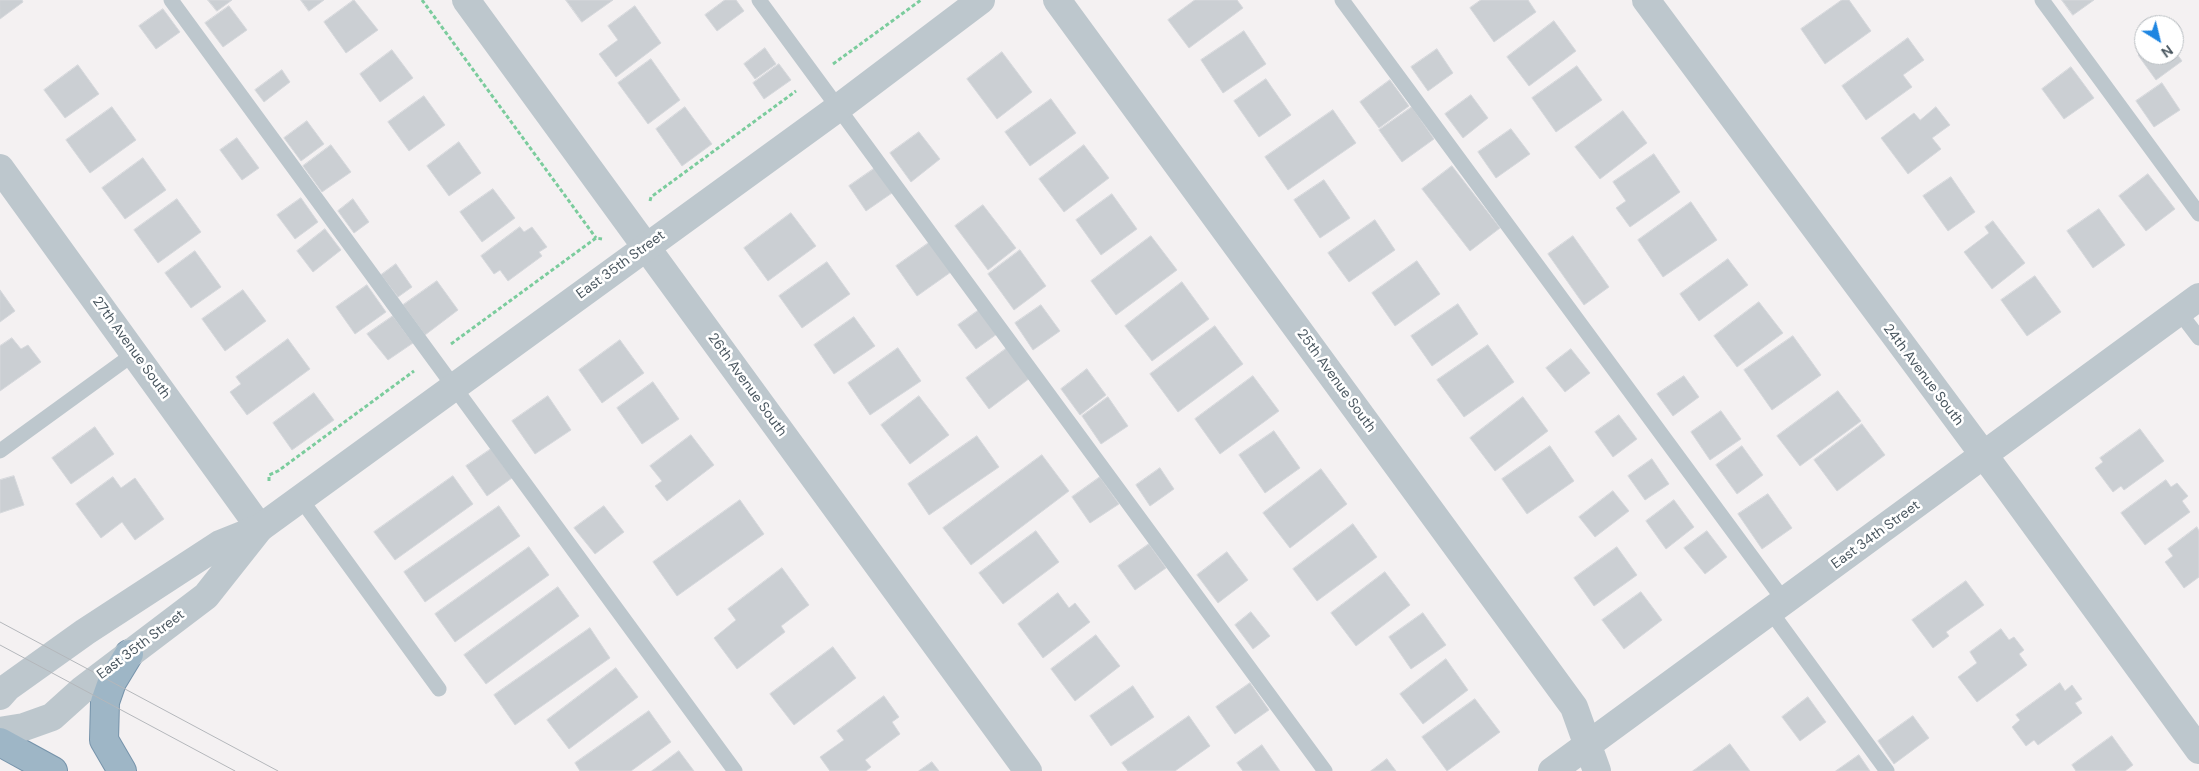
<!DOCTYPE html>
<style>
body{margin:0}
#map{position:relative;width:2199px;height:771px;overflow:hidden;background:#f4f1f2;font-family:"DM Sans",sans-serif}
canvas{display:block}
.north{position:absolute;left:2134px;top:15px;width:50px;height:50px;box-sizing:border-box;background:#fff;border:1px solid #b6bbbf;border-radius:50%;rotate:144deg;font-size:14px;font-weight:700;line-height:20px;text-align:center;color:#49565f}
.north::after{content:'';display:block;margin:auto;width:18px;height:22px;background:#1e85e1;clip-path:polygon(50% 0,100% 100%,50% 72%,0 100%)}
</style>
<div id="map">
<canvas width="2199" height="771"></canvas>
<div class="north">N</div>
</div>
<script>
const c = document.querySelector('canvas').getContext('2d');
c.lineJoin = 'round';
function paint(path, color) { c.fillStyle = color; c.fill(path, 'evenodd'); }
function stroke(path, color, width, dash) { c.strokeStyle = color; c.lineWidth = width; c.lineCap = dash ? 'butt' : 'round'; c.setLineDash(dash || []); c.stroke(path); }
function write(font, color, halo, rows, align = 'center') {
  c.font = font + ' "DM Sans",sans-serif'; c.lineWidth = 5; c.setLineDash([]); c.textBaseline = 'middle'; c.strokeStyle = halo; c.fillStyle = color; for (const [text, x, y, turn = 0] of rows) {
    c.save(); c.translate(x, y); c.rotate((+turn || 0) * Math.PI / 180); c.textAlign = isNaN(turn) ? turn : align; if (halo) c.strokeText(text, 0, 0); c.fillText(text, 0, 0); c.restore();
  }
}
const building = new Path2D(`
 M 0,0 L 22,0 L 23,2 L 0,19 Z
 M 208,0 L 232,0 L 217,11 Z
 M 301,0 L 324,0 L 309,11 Z
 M 354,0 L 378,30 L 346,53 L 324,22 Z
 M 566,0 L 613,0 L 582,22 Z
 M 725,0 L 736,0 L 744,11 L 717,31 L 705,15 Z
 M 1195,0 L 1237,0 L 1243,8 L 1189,48 L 1168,20 Z
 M 1481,0 L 1528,0 L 1536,12 L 1494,42 L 1470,8 Z
 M 1842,0 L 1849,0 L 1871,31 L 1825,64 L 1801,29 Z
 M 2062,0 L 2094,0 L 2073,15 Z
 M 229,6 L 247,30 L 223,47 L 205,23 Z
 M 635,6 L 661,43 L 616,77 L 599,54 L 618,40 L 608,26 Z
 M 163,9 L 180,32 L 156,49 L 139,26 Z
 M 1554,21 L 1576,51 L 1529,86 L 1507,57 Z
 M 1244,31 L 1266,64 L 1223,93 L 1201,60 Z
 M 1908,38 L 1924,60 L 1903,75 L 1912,87 L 1866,120 L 1842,86 Z
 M 765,48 L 776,64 L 755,79 L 744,64 Z
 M 1437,49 L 1453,73 L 1428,91 L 1411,67 Z
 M 392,50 L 413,78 L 380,102 L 360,74 Z
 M 2174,50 L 2182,61 L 2156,80 L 2138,55 L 2144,51 L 2144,55 L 2174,55 Z
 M 1002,52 L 1032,92 L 997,119 L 967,79 Z
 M 651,59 L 680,100 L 648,124 L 618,83 Z
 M 779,64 L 791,80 L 764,99 L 753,83 Z
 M 78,65 L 99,94 L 65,118 L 44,90 Z
 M 1577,66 L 1602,100 L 1556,132 L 1532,98 Z
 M 2071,67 L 2094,98 L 2064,119 L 2042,89 Z
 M 282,70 L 290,82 L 264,102 L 255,90 Z
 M 1266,79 L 1291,115 L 1259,137 L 1234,101 Z
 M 1390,80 L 1409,106 L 1379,128 L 1360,102 Z
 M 2162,83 L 2180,110 L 2154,127 L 2136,101 Z
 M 1471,95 L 1488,118 L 1463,138 L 1445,114 Z
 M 424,96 L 445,125 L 409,151 L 388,122 Z
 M 1051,99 L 1076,133 L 1030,166 L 1005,132 Z
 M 112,107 L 136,140 L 90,173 L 66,140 Z
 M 685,107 L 712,144 L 682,166 L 656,129 Z
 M 1412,107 L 1434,139 L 1402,162 L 1379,130 Z
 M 1936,107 L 1950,125 L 1932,138 L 1941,149 L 1908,174 L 1881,138 L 1914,113 L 1920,120 Z
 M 1333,110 L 1356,143 L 1288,190 L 1265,157 Z
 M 1623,111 L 1647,143 L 1600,179 L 1575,147 Z
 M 307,121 L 324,144 L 301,161 L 284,138 Z
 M 1511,129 L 1530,154 L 1496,178 L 1478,152 Z
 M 919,132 L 940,159 L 911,182 L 890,153 Z
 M 237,138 L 259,168 L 242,180 L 220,150 Z
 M 459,142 L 481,173 L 449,196 L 427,166 Z
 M 331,145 L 351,172 L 322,192 L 303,166 Z
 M 1084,145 L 1109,178 L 1064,212 L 1039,179 Z
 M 1654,154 L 1680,192 L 1630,227 L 1616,208 L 1626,201 L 1613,182 Z
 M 143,158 L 166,190 L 125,219 L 102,188 Z
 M 1452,166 L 1500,228 L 1470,251 L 1422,189 Z
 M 875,168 L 892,193 L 866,211 L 849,186 Z
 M 2148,174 L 2175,209 L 2146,231 L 2119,196 Z
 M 1951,177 L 1975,212 L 1948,231 L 1923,196 Z
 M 1324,180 L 1350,218 L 1320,238 L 1294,200 Z
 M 493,189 L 515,218 L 482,242 L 460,212 Z
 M 1112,194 L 1137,229 L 1101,255 L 1076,220 Z
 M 301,198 L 318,222 L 295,239 L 277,215 Z
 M 177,199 L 201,232 L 158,263 L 134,230 Z
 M 353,199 L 369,222 L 354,233 L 338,211 Z
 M 1691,202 L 1717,240 L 1663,277 L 1638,240 Z
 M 983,205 L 1016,248 L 988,270 L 955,226 Z
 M 2099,209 L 2125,245 L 2093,268 L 2067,231 Z
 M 791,213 L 816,246 L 768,281 L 744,248 Z
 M 1375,220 L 1395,250 L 1349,282 L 1328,253 Z
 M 1993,221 L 2025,263 L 1992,289 L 1964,252 L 1989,233 L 1985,227 Z
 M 520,227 L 524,232 L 532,227 L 547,247 L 539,252 L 542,256 L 508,281 L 500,270 L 494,274 L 481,256 Z
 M 325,229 L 341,250 L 313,272 L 297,251 Z
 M 1151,236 L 1177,270 L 1116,315 L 1091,281 Z
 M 1573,236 L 1609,287 L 1584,305 L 1548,254 Z
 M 930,242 L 951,272 L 917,296 L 896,266 Z
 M 1020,250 L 1046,286 L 1014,310 L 988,274 Z
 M 195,251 L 221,287 L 191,308 L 165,273 Z
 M 1728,259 L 1748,285 L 1699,321 L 1680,294 Z
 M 1417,261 L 1440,294 L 1395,326 L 1372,293 Z
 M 827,262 L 850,294 L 802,328 L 779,296 Z
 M 396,264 L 412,287 L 398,297 L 381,275 Z
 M 2035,276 L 2061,312 L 2027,336 L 2001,300 Z
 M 437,281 L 458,310 L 425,335 L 403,305 Z
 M 1182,282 L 1209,319 L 1152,361 L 1125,326 Z
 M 367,285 L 386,312 L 355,334 L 336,307 Z
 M 0,290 L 15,311 L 0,322 Z
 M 243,290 L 266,321 L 225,351 L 202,319 Z
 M 1759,302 L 1783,333 L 1737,367 L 1714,336 Z
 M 1458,304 L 1478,334 L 1432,366 L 1411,336 Z
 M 1041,305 L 1060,331 L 1033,350 L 1015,323 Z
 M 979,310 L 997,334 L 976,349 L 958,325 Z
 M 393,316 L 413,343 L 388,360 L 367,334 Z
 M 854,317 L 875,346 L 834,374 L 814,345 Z
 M 1215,326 L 1243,364 L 1178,412 L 1150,374 Z
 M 1793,336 L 1821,375 L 1772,410 L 1744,370 Z
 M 12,338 L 21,349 L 28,345 L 41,362 L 0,391 L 0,346 Z
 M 288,339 L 310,369 L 247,415 L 230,392 L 241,384 L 236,377 Z
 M 620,340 L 644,373 L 602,403 L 579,370 Z
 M 1488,345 L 1514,382 L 1464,417 L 1437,380 Z
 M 898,348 L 921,381 L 870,415 L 848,383 Z
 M 1007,348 L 1030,378 L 989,409 L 966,378 Z
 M 1571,349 L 1590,373 L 1565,392 L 1546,368 Z
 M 1087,369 L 1106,395 L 1080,415 L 1061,389 Z
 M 1253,376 L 1279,411 L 1220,454 L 1195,419 Z
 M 1684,376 L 1699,397 L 1673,416 L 1657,394 Z
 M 653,382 L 679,419 L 642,444 L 617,408 Z
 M 1838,391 L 1861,421 L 1800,466 L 1777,436 Z
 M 314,393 L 334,420 L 292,450 L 273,423 Z
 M 548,396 L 571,430 L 535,454 L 512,421 Z
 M 919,396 L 949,435 L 910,464 L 881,425 Z
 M 1108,397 L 1128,426 L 1101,444 L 1082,416 Z
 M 1523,397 L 1548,431 L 1495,471 L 1470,438 Z
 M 1721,411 L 1741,439 L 1710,460 L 1691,432 Z
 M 1619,415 L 1637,439 L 1613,457 L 1595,432 Z
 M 1862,424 L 1885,455 L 1837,491 L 1814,460 Z
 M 95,427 L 114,454 L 71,484 L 52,458 Z
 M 2140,429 L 2164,461 L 2124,490 L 2121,486 L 2113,492 L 2095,468 L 2103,462 L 2100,458 Z
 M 1274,431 L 1300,468 L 1265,493 L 1239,455 Z
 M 691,435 L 714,465 L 667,501 L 655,486 L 662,481 L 650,466 Z
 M 977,436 L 999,467 L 929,515 L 908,484 Z
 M 1550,446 L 1574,481 L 1527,514 L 1502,479 Z
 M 1742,446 L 1763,475 L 1737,494 L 1716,465 Z
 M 491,449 L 512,478 L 487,496 L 466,466 Z
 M 1042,455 L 1069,491 L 971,565 L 943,528 Z
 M 1652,459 L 1669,484 L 1645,500 L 1628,476 Z
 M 1160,468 L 1174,489 L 1150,506 L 1136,485 Z
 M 1321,469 L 1347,504 L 1290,548 L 1263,513 Z
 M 14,476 L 24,505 L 0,513 L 0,480 Z
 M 453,476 L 473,504 L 395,560 L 374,532 Z
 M 113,477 L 121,488 L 135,478 L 164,519 L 135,540 L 122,522 L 101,538 L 76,504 Z
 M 1100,477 L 1119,504 L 1090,523 L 1072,497 Z
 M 2166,480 L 2171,487 L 2177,483 L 2188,496 L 2182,501 L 2190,512 L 2145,545 L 2121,513 Z
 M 1613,491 L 1629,511 L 1595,537 L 1579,517 Z
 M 1768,494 L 1792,528 L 1762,549 L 1738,514 Z
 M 740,500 L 764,534 L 677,596 L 653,562 Z
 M 1674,500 L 1694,527 L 1666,549 L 1646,521 Z
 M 499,506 L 520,536 L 425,602 L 404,572 Z
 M 604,506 L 624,532 L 595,554 L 574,528 Z
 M 1353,524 L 1377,557 L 1317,601 L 1293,569 Z
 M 2197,527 L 2199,531 L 2199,577 L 2184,588 L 2165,562 L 2173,556 L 2168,549 Z
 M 1036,531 L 1059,562 L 1003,604 L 979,573 Z
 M 1707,531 L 1727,557 L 1705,574 L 1684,548 Z
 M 1149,544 L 1166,568 L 1135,590 L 1118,566 Z
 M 529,547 L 549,575 L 455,642 L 435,614 Z
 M 1617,547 L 1637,575 L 1594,606 L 1574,578 Z
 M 1227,552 L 1248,580 L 1218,603 L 1197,575 Z
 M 782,568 L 809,605 L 781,626 L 785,632 L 737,669 L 714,638 L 736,620 L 728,609 Z
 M 1385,572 L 1410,605 L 1356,646 L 1331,613 Z
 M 1966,581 L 1984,605 L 1946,632 L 1949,636 L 1933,648 L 1912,620 Z
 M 558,587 L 579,616 L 486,684 L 464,655 Z
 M 1641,592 L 1662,620 L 1624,649 L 1602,620 Z
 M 1058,593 L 1069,608 L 1075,603 L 1090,622 L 1043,658 L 1018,624 Z
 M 1251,612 L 1270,636 L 1253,649 L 1235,625 Z
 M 1423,613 L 1446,645 L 1411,669 L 1389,637 Z
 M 590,628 L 610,658 L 515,725 L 494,695 Z
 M 2001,629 L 2009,640 L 2014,637 L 2024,650 L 2019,654 L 2027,665 L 1977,702 L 1958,677 L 1977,663 L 1970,652 Z
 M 1096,635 L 1120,666 L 1075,701 L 1051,669 Z
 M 833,647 L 856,678 L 794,725 L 770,694 Z
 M 1446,659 L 1468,690 L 1423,724 L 1400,694 Z
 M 616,668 L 638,697 L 569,749 L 547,720 Z
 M 1250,683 L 1269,710 L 1235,734 L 1216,707 Z
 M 2060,683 L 2065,691 L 2072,685 L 2082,699 L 2075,703 L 2082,713 L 2038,745 L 2034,740 L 2026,746 L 2012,727 L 2020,720 L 2016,715 Z
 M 1133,686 L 1154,717 L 1111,746 L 1090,716 Z
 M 884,696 L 899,717 L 892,722 L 900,734 L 865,760 L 871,767 L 866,771 L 830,771 L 820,757 L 844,740 L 837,731 Z
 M 1808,697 L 1826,722 L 1800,741 L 1782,717 Z
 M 1475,699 L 1500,732 L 1447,771 L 1422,737 Z
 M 649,711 L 671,742 L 631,771 L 580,771 L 575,763 Z
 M 1189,716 L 1210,746 L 1175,771 L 1128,771 L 1122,763 Z
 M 1913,716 L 1929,738 L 1894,764 L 1878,741 Z
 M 2112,736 L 2133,765 L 2125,771 L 2076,771 L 2072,765 Z
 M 1730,744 L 1750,771 L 1693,771 Z
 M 1262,745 L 1280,771 L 1243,771 L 1237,763 Z
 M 679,751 L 694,771 L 652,771 Z
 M 1859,755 L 1870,771 L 1836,771 Z
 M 1387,759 L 1396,771 L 1371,771 Z
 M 932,762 L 939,771 L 919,771 Z`);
paint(building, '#cbcfd3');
stroke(building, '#d6d8dc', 1);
const trunk = new Path2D(`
 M 0,742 L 53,771
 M 122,771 L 104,740 L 105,702 L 112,682 L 129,654`);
stroke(trunk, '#7693aa', 30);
stroke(new Path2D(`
 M 422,0 L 596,238
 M 833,64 L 921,0
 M 650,201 L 651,197 L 796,91
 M 451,344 L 596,238 L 602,239
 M 269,481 L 269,475 L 278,471 L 414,371`), '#7bcc9d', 3, [4, 2.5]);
stroke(new Path2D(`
 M 171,0 L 735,771
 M 759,0 L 1325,771
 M 1342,0 L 1785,602
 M 2042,0 L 2199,214
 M 2180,313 L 2199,338
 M 0,451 L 135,353
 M 300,498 L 439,689
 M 1771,612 L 1887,771`), '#bdc7cd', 15);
stroke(new Path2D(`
 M 466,0 L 1028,771
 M 1057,0 L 1574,707 L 1597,771
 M 1646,0 L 2009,489 L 2199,750
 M 0,168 L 260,528
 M 1552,771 L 2199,297`), '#bdc7cd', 28);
stroke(new Path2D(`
 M 0,696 L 8,687 L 85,632 L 220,544 L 260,528 L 838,108 L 981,0
 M 0,731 L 24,727 L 52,717 L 82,690 L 206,596 L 259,529`), '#bdc7cd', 28);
stroke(trunk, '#9eb6c6', 28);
stroke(new Path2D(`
 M 0,622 L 278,771
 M 0,645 L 235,771`), '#b4b7bb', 1);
write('14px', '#49565f', '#fff', [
 ["East 35th Street",621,265,-36],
 ["27th Avenue South",131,348,54],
 ["24th Avenue South",1923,375,53],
 ["25th Avenue South",1336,381,54],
 ["26th Avenue South",747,385,54],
 ["East 34th Street",1876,535,-36],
 ["East 35th Street",141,645,-37]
]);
</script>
